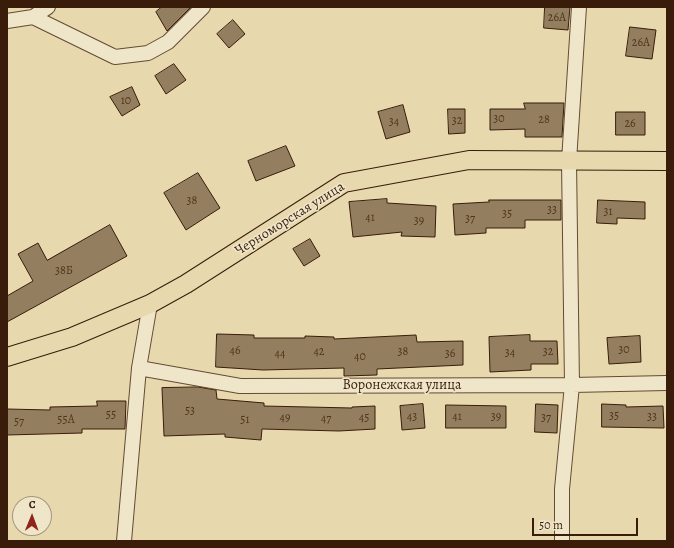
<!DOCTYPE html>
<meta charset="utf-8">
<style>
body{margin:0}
#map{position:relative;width:674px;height:548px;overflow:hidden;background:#e7d8ae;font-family:Alegreya,serif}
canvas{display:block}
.frame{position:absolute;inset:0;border:8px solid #391c0a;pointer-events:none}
.north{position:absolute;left:12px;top:496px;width:40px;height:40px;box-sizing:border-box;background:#efe6ca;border:1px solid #a6957d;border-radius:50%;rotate:1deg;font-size:11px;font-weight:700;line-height:16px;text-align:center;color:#391c0a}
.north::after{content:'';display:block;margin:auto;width:14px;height:18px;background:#8f2418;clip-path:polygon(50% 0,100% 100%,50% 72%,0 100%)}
.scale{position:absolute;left:532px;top:518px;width:106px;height:18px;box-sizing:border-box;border:2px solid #391c0a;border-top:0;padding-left:5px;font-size:12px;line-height:14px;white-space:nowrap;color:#391c0a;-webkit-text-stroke:3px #efe6ca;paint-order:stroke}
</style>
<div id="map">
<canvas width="674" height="548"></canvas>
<div class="frame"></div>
<div class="north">С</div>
<div class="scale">50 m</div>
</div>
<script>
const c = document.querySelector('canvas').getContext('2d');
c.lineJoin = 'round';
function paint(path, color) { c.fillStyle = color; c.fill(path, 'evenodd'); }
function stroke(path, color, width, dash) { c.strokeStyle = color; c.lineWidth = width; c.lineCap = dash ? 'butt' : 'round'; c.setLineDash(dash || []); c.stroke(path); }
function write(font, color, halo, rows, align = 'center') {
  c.font = font + ' Alegreya,serif'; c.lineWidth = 3; c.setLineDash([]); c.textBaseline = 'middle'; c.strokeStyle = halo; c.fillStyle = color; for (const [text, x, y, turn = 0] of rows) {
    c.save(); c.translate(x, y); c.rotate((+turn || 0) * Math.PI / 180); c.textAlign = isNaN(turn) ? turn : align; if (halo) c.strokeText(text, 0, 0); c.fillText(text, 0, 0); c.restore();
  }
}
const building = new Path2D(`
 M 162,7 L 191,7 L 167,31 L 156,12 Z
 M 545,7 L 570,7 L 568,30 L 544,28 Z
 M 233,20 L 245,34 L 229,48 L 217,34 Z
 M 630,27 L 656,30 L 652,59 L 626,56 Z
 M 174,64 L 186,80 L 166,94 L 155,76 Z
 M 132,87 L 140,105 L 122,116 L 110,97 Z
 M 524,103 L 564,103 L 562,137 L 525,137 L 525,129 L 490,130 L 490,109 L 525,109 Z
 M 403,105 L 410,132 L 386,139 L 378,112 Z
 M 448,109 L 465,109 L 465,133 L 449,134 Z
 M 616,112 L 645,112 L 645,135 L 616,135 Z
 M 286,146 L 295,166 L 256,181 L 248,161 Z
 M 198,173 L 220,208 L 186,230 L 164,193 Z
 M 387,199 L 387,203 L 436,206 L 435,237 L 401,236 L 402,232 L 353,237 L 349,202 Z
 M 489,200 L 561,200 L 561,220 L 525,220 L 525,228 L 486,228 L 486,233 L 455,235 L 453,204 L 489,202 Z
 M 598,200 L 645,202 L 645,219 L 617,218 L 617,224 L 597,223 Z
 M 110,225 L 127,256 L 7,322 L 7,296 L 33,281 L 18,254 L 38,243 L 47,260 Z
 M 310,239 L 320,256 L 304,266 L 293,249 Z
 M 217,334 L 254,335 L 254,338 L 305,338 L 305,336 L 334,337 L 334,339 L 416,335 L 417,342 L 463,341 L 463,365 L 377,369 L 377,375 L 344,376 L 344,368 L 263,370 L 216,367 Z
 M 530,335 L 530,341 L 557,341 L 558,364 L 531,364 L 531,370 L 490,372 L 489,337 Z
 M 640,336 L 641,362 L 609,364 L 607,338 Z
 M 198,387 L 216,390 L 217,399 L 264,403 L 264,406 L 352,408 L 352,407 L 375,406 L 375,429 L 339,431 L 262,429 L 261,440 L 225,437 L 225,434 L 164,436 L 162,388 Z
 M 97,401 L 126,401 L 125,429 L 82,429 L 82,433 L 7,435 L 7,409 L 50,410 L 50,407 L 97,406 Z
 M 423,404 L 425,428 L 402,430 L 400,406 Z
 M 536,404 L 558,405 L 557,433 L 535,432 Z
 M 602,404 L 626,405 L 626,407 L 663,406 L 664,428 L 602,427 Z
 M 446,405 L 506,406 L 506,428 L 446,428 Z`);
paint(building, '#937e5f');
stroke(building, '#391c0a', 1);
const minor = new Path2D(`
 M 33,17 L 115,57 L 148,53 L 168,42 L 203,7
 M 7,21 L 33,17 L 48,7
 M 139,368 L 240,386 L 572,385 L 667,383
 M 124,541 L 139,368 L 150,304
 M 562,541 L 562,489 L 572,385 L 569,161 L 579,7`);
const major = new Path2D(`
 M 7,357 L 72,337 L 150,304 L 186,284 L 344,183 L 469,160 L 667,161`);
stroke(minor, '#644b33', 16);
stroke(major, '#391c0a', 20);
stroke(minor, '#efe6ca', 14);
stroke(major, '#e7d8ae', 18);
write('12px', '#50341f', null, [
 ["26А",557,18],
 ["26А",641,43],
 ["10",126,101],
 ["30",499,119],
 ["28",544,120],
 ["32",457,121],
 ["34",394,122],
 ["26",630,124],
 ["38",192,201],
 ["33",552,210],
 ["31",608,212],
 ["35",507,214],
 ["41",370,218],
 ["37",470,219],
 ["39",419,221],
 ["38Б",64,271],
 ["30",624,350],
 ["46",235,351],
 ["42",319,352],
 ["38",403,352],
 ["32",548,352],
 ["34",510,353],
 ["44",280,354],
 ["36",450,354],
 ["40",360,357],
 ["53",190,411],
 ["55",111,415],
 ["35",614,416],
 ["43",412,417],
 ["41",457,417],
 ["39",496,417],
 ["33",652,417],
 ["49",285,418],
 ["45",364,418],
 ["37",546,418],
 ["47",326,419],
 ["55А",66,420],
 ["51",245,420],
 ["57",19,422]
]);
write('14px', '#391c0a', '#efe6ca', [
 ["Черноморская улица",290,219,-32],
 ["Воронежская улица",402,386]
]);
</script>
